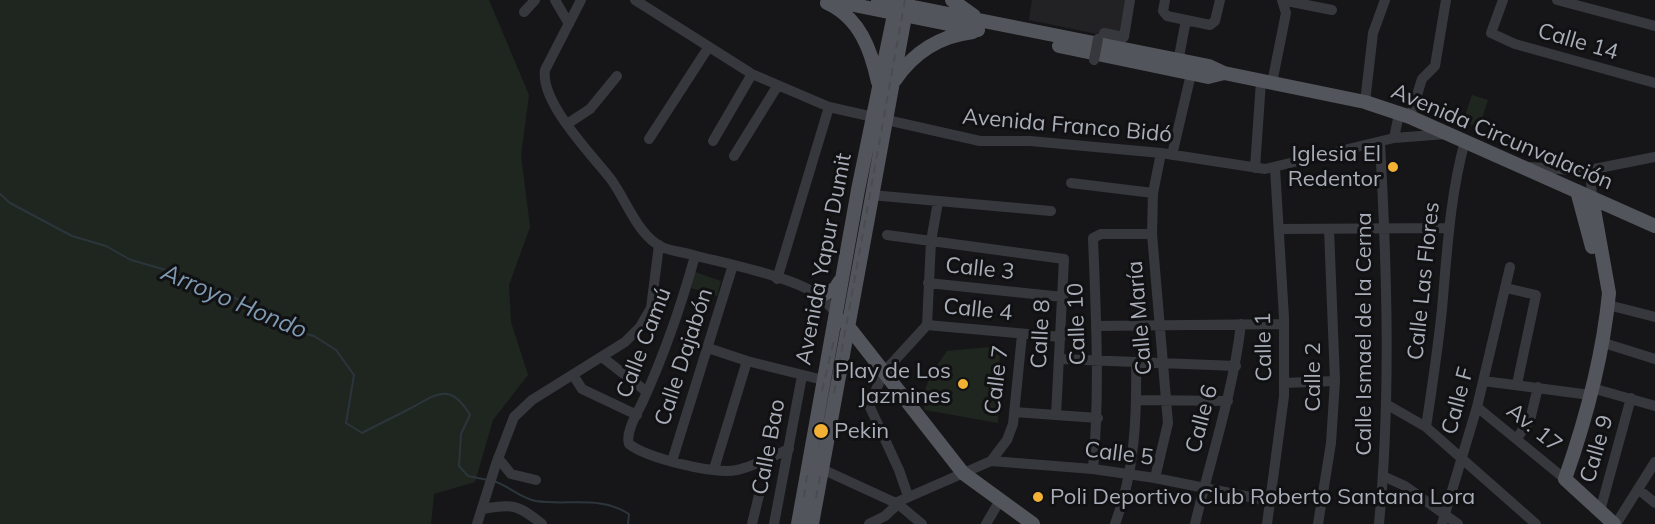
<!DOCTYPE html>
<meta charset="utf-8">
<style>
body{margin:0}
canvas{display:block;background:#161618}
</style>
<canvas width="1655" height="524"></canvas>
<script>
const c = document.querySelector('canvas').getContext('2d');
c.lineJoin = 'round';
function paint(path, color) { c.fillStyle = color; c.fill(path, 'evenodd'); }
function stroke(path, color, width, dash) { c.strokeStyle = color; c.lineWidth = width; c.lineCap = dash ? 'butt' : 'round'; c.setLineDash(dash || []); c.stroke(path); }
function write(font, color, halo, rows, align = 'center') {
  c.font = font + ' Mulish,sans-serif'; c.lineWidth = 6; c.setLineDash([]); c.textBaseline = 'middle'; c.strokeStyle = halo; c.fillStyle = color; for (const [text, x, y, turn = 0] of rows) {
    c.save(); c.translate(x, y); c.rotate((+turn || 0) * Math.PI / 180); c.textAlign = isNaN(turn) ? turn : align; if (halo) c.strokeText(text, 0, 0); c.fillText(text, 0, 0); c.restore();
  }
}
paint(new Path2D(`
 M 1032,0 L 1134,0 L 1127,40 L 1029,20 Z`), '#222225');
paint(new Path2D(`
 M 0,0 L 489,0 L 529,95 L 521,155 L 530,227 L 509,285 L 511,322 L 528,375 L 493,420 L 475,482 L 434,494 L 431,524 L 0,524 Z
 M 1472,95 L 1488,100 L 1479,127 L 1463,122 Z
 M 695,272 L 721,281 L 717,296 L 691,288 Z
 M 1000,346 L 998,423 L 925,410 L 921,398 L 933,371 L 947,351 Z`), '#1e261f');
stroke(new Path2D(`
 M 0,194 L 10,203 L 72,236 L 106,246 L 131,260 L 173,272 L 256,307 L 290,330 L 314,336 L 336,350 L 354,375 L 346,423 L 362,433 C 379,424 396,416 413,407 C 438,393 451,383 470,415 L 461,434 L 459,466 L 468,476 L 488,480
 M 493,481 C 508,485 520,498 536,501 C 567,506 601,495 629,514 L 628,524`), '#2c353c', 2);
stroke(new Path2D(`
 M 555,0 L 569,24
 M 581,0 L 545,70 C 540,102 591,154 610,178 C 626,199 637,235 662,247 C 671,251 682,252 693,255 C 723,263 795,277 819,296 C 825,300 830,306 835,312
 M 635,0 L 752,74 L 829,107 L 980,141 L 1030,141 L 1161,153 L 1265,169 L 1394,138 L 1446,134
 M 1165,0 L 1163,11 L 1167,16 L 1210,25 L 1215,21 L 1220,0
 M 1282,0 L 1332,10
 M 1503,0 L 1491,33 L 1515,44 L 1655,83
 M 1557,0 L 1655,26
 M 524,12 L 535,0
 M 1098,39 L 1103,40 L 1104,33 L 1124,37 L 1130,0
 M 1177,67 L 1186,20
 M 1272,83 L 1286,13 L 1282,0
 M 1365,102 L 1373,33 L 1385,0
 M 1410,117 L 1422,79 L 1435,66 L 1446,0
 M 567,124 L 590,109 L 617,76
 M 1394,138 L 1399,114
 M 649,139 L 708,48
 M 713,141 L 752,74
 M 1172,155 L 1191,74
 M 734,156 L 778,85
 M 1531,167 L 1584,171 L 1655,157
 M 1255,168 L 1261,81
 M 1071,183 L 1153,193
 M 871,195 L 1051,211
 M 1592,198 L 1591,179 L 1600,168
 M 1280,229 L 1449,228
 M 887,235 L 1064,259 L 1056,415
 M 695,256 C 681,306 665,353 643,401 C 638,412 625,432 629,444 C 647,458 715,475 737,470 C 755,466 773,456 789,449
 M 777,279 L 829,107
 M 928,283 L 1063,297
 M 1506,288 L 1536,295 L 1517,384
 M 1608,305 L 1655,317
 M 927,325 L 1061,337
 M 1096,326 L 1284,324
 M 1604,343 L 1655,359
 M 708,348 L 747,361 L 823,380
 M 602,357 L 647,392
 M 1060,359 L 1236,366
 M 573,375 L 582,389 L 637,415
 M 1484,381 L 1590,395
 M 1284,383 L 1335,381
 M 1592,388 L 1655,406
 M 1137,400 L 1228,401
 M 1386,404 L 1426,427 L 1536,524
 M 1477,407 L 1565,479
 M 1014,412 L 1098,418
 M 1426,427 C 1432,388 1438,348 1442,309 C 1447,252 1450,195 1465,141
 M 1517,438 L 1530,420 L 1538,387
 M 498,458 L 511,474 L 536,480
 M 672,461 L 733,265
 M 991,461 L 1007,440 L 1013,424 L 1022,335
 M 714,469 L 747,361
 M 1093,469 C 1100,392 1096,316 1093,238 L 1101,234 L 1152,234
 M 824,470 L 898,504 L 922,524
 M 1383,476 L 1405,486 L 1458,524
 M 1155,478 L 1168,423 L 1152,234 L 1153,193 L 1161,153
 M 1638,489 L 1655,503
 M 908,496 L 899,470 L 869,405 L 884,372 L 927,325 L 931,241 L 938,202
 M 895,503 L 991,461 L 1093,469 L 1155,478 L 1270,501
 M 483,509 C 513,503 518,505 542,524
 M 1600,511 L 1631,398
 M 477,524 L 496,464 L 514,417 L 532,400 L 625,342 L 640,327 L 651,308 L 659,245
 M 752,524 L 759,495
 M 774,524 L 802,376
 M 869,524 L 885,516 L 898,504
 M 986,524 L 999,502
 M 1115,524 C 1135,472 1137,416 1136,362
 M 1195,524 C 1211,457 1233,393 1241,324
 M 1267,524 L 1284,396 L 1284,318 L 1275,168
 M 1318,524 L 1331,443 L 1335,381 L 1329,229
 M 1379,524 C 1391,398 1387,270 1380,143
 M 1442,524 L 1477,407 L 1510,267
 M 1616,524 L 1655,462`), '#37383d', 10);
stroke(new Path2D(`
 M 829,0 L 978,30
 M 878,0 L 1209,66 L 1224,73 L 1365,102 L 1410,117 L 1655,226
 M 952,0 L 974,16
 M 827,3 C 860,18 871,50 878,82
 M 1059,46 L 1208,77 L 1224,73
 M 895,80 C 914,52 939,36 973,32
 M 1577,191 L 1592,247
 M 1592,198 L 1609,293 C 1603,357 1586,419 1565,479 L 1614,524
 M 819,296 L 835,289 L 840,281
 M 844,321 L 963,473 L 1033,524
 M 798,524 L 858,190 L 897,0
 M 812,524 L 908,0`), '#53555c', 14);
stroke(new Path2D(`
 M 822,391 L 835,336
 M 834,393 L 905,0
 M 804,497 L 808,469
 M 816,498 L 821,471`), '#4a4c52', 2, [8, 6]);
stroke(new Path2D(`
 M 1094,60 L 1098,39`), '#37383d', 10);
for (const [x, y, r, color] of [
 [1393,167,6,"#f2b134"],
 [963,384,6,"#f2b134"],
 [821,431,8,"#f2b134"],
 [1038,497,6,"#f2b134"]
]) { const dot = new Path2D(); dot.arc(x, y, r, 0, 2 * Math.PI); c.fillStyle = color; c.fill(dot); stroke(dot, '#111113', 2); }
write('22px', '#a8adb8', '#111113', [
 ["Calle 14",1578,42,16],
 ["Avenida Franco Bidó",1067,126,5],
 ["Avenida Circunvalación",1502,137,23],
 ["Avenida Yapur Dumit",824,259,-79],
 ["Calle 3",980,269,6],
 ["Calle Las Flores",1424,281,-84],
 ["Calle 4",978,310,6],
 ["Calle María",1140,318,-95],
 ["Calle 10",1077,324,-92],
 ["Calle 8",1041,334,-87],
 ["Calle Ismael de la Cerna",1364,334,-90],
 ["Calle Camú",644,343,-69],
 ["Calle 1",1264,347,-91],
 ["Calle Dajabón",684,357,-72],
 ["Calle 2",1313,377,-90],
 ["Calle 7",997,380,-83],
 ["Calle F",1458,401,-75],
 ["Calle 6",1202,419,-75],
 ["Av. 17",1534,428,39],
 ["Calle Bao",769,447,-79],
 ["Calle 9",1597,449,-74],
 ["Calle 5",1119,454,7]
]);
write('22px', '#a8adb8', '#111113', [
 ["Iglesia El",1381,154],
 ["Redentor",1381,179],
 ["Play de Los",951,371],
 ["Jazmines",951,396],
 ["Pekin",834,431,"left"],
 ["Poli Deportivo Club Roberto Santana Lora",1050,497,"left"]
], 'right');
write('italic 24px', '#7f9bb3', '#111113', [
 ["Arroyo Hondo",234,302,23]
]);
</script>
